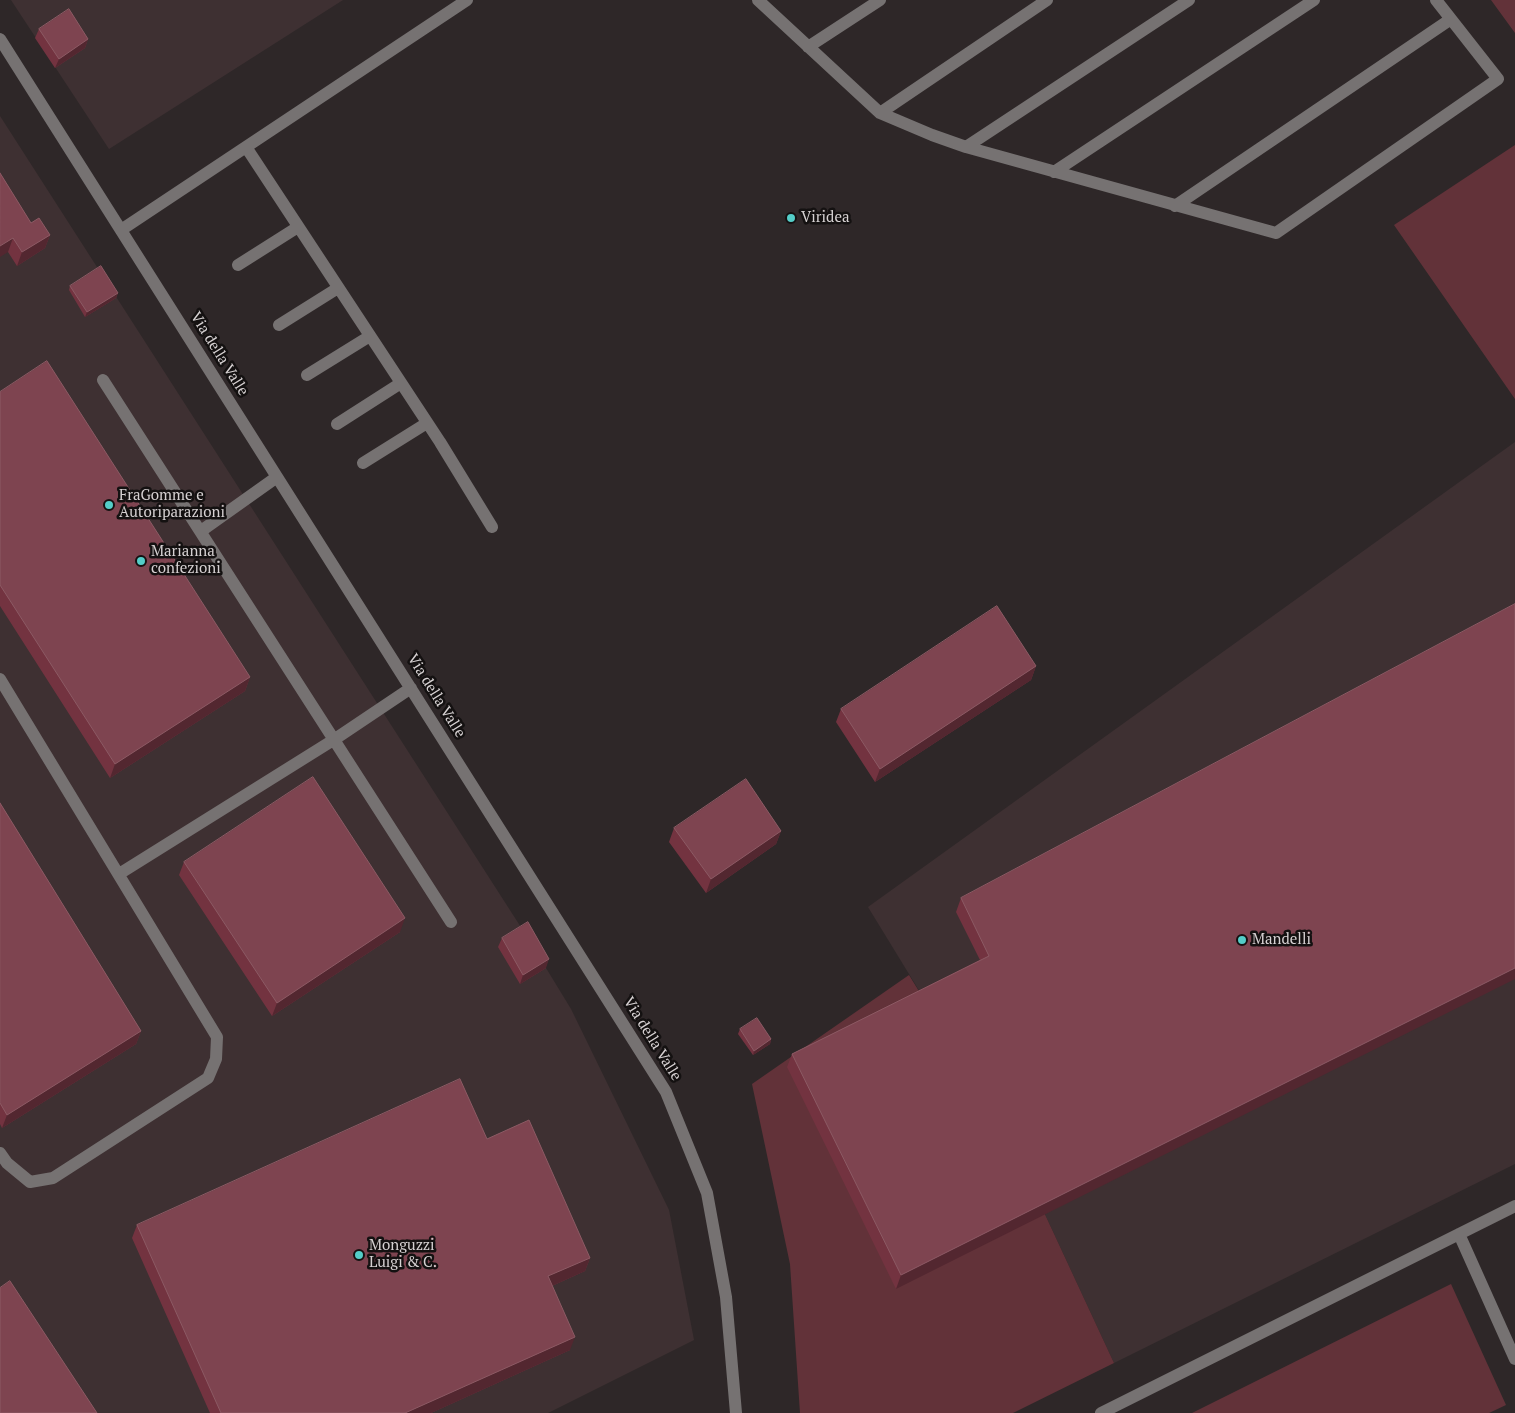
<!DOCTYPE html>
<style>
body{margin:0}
canvas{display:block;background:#2e2728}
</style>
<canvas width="1515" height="1413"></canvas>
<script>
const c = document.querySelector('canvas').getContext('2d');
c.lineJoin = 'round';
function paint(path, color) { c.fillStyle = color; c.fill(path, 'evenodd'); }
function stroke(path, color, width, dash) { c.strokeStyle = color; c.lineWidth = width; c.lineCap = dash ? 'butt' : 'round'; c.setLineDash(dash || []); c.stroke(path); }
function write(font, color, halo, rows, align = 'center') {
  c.font = font + ' "PT Serif",serif'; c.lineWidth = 5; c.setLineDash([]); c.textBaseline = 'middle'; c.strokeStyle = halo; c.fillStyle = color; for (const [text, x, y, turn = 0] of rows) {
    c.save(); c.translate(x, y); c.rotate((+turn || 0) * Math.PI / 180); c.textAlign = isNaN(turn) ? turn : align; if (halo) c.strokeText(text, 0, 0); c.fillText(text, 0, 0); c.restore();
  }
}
paint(new Path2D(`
 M 11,0 L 343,0 L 109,149 Z
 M 0,116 L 524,932 L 571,1009 L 669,1210 L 694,1340 L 548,1413 L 0,1413 Z
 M 1515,442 L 1515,1164 L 1114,1363 L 1010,1139 L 868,907 Z`), '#3e3032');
paint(new Path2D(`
 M 1491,0 L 1515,0 L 1515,33 Z
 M 1515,145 L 1515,399 L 1394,225 Z
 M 909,975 L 1010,1139 L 1114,1363 L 1013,1413 L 800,1413 L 790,1264 L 752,1084 Z
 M 1451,1284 L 1506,1405 L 1489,1413 L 1192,1413 Z`), '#623239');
stroke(new Path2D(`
 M 758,0 L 880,113 L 932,135 L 966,147 L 1276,233 L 1498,79 L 1436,0
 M 0,39 L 666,1092 L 707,1193 L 726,1297 L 736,1413
 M 808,47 L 880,0
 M 880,113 L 1047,0
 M 246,147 L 440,442 L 492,527
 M 966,147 L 1189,0
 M 1054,172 L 1314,0
 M 1175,206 L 1451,19
 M 121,230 L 467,0
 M 238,265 L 298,227
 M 279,325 L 338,288
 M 307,375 L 370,336
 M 103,380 L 451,922
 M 337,424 L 401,383
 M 363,463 L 427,423
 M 201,531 L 277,477
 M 0,679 L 217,1037 L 216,1059 L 208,1078 L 53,1178 L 30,1182 L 7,1163 L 0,1153
 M 119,874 L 335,739 L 411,688
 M 1459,1234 L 1515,1359
 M 1101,1413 L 1515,1206`), '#767272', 12);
paint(new Path2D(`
 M 39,29 L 88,39 L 85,48 L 55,68 L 35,38 Z
 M 0,173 L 31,223 L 50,235 L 45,248 L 17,266 L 8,252 Z
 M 70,286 L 118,293 L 116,298 L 85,317 L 69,290 Z
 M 0,392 L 250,677 L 245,691 L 110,778 L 0,606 Z
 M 1515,604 L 896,1289 L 787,1067 L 792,1054 L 980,960 L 956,912 L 961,898 Z
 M 1036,666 L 1031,680 L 875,782 L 836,722 L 841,709 Z
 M 0,803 L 141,1031 L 136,1044 L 2,1128 L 0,1124 Z
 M 674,828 L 781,831 L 776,844 L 706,893 L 669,842 Z
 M 184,862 L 400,932 L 272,1016 L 179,875 Z
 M 502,938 L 546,968 L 520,984 L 498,947 Z
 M 740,1029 L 771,1039 L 770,1044 L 753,1055 L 738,1034 Z
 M 487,1139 L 590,1258 L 585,1271 L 552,1286 L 570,1350 L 431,1413 L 210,1413 L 132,1238 L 137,1225 Z`), '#733340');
paint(new Path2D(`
 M 88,39 L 85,48 L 55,68 L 59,59 Z
 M 50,235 L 45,248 L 17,266 L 22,252 Z
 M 13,238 L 8,252 L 0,257 L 0,246 Z
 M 118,293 L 116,298 L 85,317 L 87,312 Z
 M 1036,666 L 1031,680 L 875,782 L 880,769 Z
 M 250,677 L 245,691 L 110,778 L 115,764 Z
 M 781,831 L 776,844 L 706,893 L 711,879 Z
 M 405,918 L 400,932 L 272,1016 L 277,1003 Z
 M 549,959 L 546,968 L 520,984 L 523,975 Z
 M 1515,968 L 1515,979 L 896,1289 L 901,1275 Z
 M 141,1031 L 136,1044 L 2,1128 L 7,1115 Z
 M 771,1039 L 770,1044 L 753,1055 L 754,1051 Z
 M 590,1258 L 585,1271 L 543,1290 L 548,1276 Z
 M 575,1337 L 570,1350 L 431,1413 L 405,1413 Z`), '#532730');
const building = new Path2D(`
 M 69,9 L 88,39 L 59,59 L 39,29 Z
 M 0,173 L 31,223 L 39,218 L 50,235 L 22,252 L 13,238 L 0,246 Z
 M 101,266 L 118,293 L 87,312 L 70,286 Z
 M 47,361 L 250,677 L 115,764 L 0,585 L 0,392 Z
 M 1515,604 L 1515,968 L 901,1275 L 792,1054 L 989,956 L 961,898 Z
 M 997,606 L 1036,666 L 880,769 L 841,709 Z
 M 313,777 L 405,918 L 277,1003 L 184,862 Z
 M 746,779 L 781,831 L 711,879 L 674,828 Z
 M 0,803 L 141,1031 L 7,1115 L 0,1103 Z
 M 528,922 L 549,959 L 523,975 L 502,938 Z
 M 757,1018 L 771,1039 L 754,1051 L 740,1029 Z
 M 460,1079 L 487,1139 L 529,1120 L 590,1258 L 548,1276 L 575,1337 L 405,1413 L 221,1413 L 137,1225 Z
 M 10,1281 L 97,1413 L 0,1413 L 0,1288 Z`);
paint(building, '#7e4450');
stroke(building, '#8c5a64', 1);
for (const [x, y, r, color] of [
 [791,218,5,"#54cdc8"],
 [109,505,5,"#54cdc8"],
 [141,561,5,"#54cdc8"],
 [1242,940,5,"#54cdc8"],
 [359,1255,5,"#54cdc8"]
]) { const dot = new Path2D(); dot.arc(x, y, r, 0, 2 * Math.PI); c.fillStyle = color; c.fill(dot); stroke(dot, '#141111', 2); }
write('15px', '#d6d1d2', '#141111', [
 ["Viridea",801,218],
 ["FraGomme e",119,496],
 ["Autoriparazioni",119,513],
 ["Marianna",151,552],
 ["confezioni",151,569],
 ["Mandelli",1252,940],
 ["Monguzzi",369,1246],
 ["Luigi & C.",369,1263]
], 'left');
write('15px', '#d6d1d2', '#141111', [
 ["Via della Valle",219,354,58],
 ["Via della Valle",436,696,58],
 ["Via della Valle",652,1039,58]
]);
</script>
